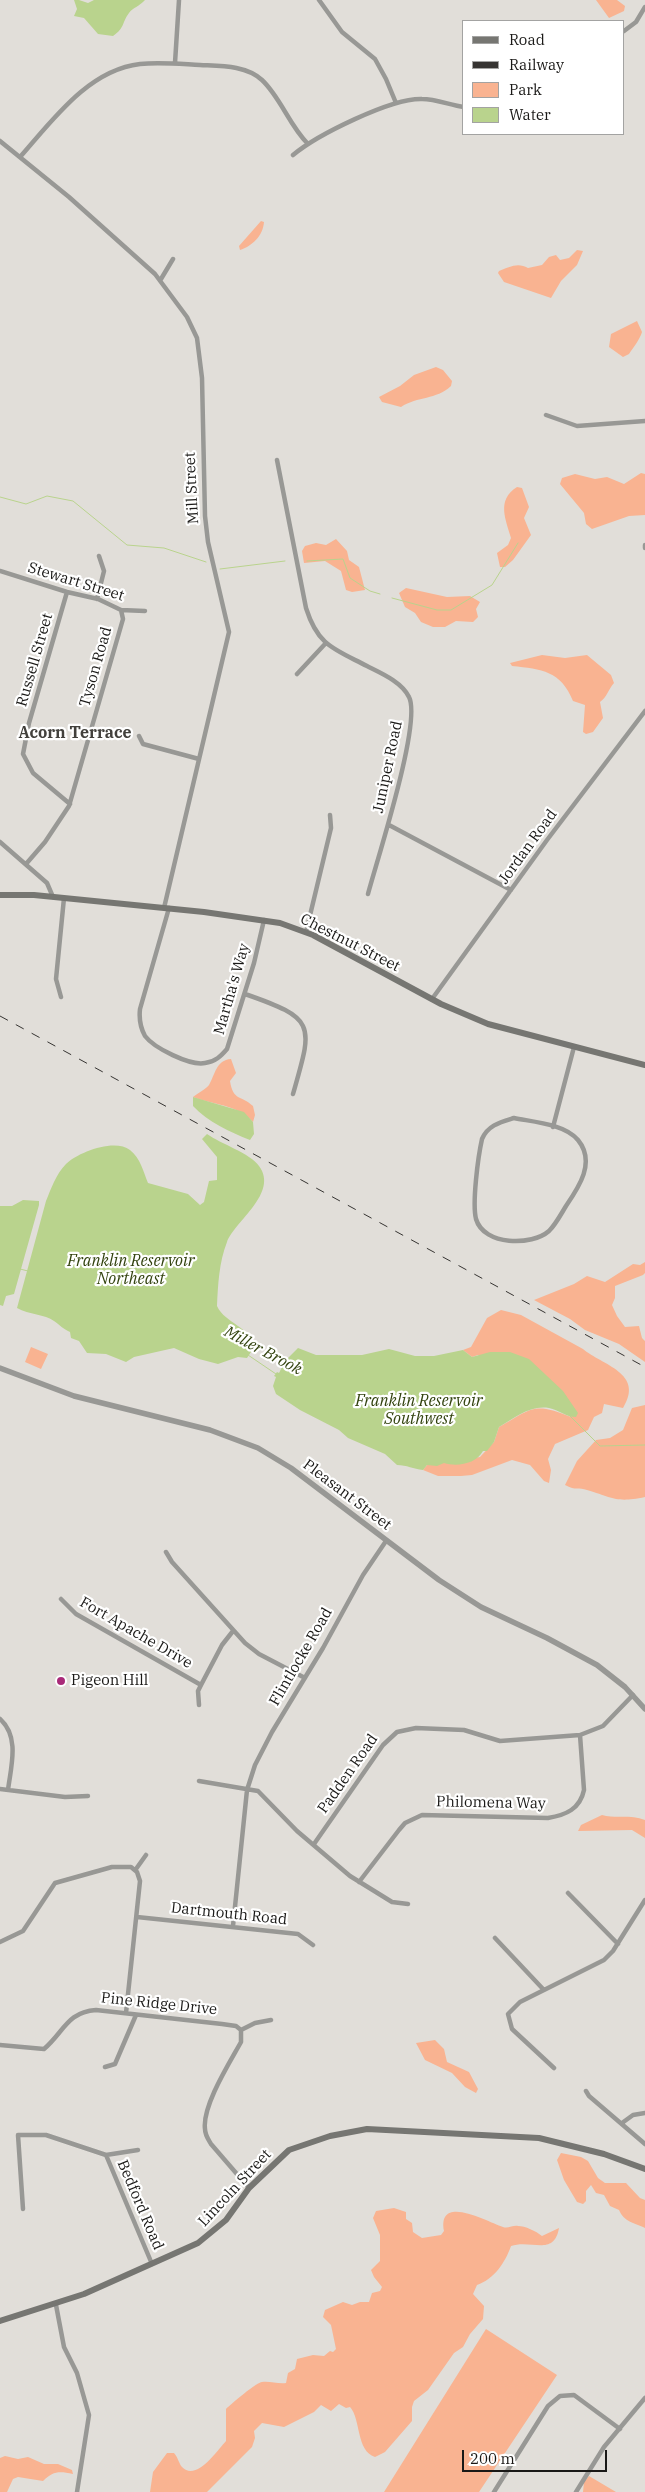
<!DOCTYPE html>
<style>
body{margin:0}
#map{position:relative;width:645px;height:2492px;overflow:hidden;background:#e1ded9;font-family:"IBM Plex Serif",serif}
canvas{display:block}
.legend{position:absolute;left:462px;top:20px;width:162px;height:115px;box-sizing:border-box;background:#fff;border:1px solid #a3a3a2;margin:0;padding:6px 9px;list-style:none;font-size:15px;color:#1a1917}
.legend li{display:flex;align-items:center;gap:10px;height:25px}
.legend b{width:25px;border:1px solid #a3a3a2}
.scale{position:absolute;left:462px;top:2450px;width:145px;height:22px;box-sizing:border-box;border:2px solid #1a1917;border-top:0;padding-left:6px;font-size:15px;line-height:18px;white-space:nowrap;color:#1a1917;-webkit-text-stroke:4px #fff;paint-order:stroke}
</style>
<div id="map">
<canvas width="645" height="2492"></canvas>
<ul class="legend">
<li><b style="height:6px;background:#767672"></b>Road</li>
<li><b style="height:6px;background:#363432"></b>Railway</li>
<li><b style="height:14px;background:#f9b391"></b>Park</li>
<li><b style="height:14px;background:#b9d38d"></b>Water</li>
</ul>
<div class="scale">200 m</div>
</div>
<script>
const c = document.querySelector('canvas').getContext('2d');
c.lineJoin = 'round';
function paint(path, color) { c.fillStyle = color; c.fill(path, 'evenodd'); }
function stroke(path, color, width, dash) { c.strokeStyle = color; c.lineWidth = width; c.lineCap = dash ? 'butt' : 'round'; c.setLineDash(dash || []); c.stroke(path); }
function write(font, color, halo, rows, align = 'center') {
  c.font = font + ' "IBM Plex Serif",serif'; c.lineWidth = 4.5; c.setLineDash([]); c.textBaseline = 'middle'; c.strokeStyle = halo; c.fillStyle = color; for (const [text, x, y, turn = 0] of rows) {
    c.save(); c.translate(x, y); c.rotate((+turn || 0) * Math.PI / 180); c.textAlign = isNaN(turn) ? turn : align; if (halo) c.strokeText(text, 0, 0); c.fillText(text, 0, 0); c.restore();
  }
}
paint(new Path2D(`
 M 596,0 L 617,0 L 625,6 L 624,11 L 609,18 Z
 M 261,221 L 264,222 C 263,236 252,246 240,250 L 239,246 Z
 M 577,250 L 583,251 L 577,265 L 561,281 L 551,298 L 504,282 L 498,273 L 499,271 C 509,267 518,262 528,268 L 542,265 L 549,257 L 556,255 L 560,260 L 569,258 Z
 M 637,321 L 642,332 C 640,339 633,348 629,354 L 623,357 L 609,347 L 611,334 Z
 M 436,367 L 443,370 L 452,381 L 451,386 C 436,400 418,396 401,407 L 382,402 L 379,397 L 400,386 L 414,375 Z
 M 641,473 L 645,474 L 645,515 L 629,516 L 592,529 L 586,524 L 584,513 L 560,484 L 562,478 L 575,474 L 595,479 L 607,477 L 624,484 Z
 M 517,487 L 522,488 L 529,507 L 524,518 L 531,535 L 513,560 L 505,567 L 500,567 L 497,553 L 508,545 L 511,538 C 506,520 496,500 517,487 Z
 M 336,539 L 347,551 L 349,560 L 359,567 L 365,590 L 352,592 L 346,590 L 341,571 L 325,561 L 304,563 L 302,551 L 305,546 L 316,543 L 326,545 Z
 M 406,588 L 447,597 L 470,596 L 480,602 L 476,609 L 478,617 L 473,622 L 456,621 L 445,627 L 433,627 L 421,622 L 415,613 L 405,607 L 399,593 Z
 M 542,655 L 565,658 L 587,655 L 611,675 L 614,683 C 608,690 607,697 600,702 L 603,718 L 593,732 L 586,734 L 583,732 L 585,705 L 573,701 C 561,671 542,669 512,666 L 510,663 Z
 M 231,1059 L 236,1073 L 230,1081 C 233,1101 241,1095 253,1106 L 255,1115 L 253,1122 C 236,1104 214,1105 193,1097 C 198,1093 206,1089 209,1085 C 215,1075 216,1060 231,1059 Z
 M 645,1262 L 645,1273 L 643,1275 L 615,1286 L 615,1298 L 612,1305 L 617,1316 L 625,1327 L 639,1326 L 642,1338 L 645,1341 L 645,1362 L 619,1344 L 585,1330 L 570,1319 L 534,1300 L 574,1284 L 587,1276 L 605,1282 L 633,1264 L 640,1265 Z
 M 501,1310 L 521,1315 L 583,1349 C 602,1365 645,1373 623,1408 L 604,1404 L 602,1413 L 594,1417 L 588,1430 L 555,1444 L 548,1459 L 551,1470 L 549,1483 L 544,1481 L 530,1465 L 512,1460 L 472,1475 L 461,1476 L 438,1476 L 423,1470 L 427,1465 L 480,1457 L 494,1442 L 499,1427 C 531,1409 533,1401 571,1417 L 478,1355 L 472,1357 L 463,1350 L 471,1347 L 487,1318 Z
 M 31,1347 L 48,1354 L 41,1369 L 25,1362 Z
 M 645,1405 L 645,1497 C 616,1503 614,1498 587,1490 C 579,1487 576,1491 565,1485 L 577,1461 L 596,1440 L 610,1438 L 623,1430 L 632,1408 Z
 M 602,1815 C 616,1819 630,1814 645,1820 L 645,1838 L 632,1830 L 578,1831 L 581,1825 Z
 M 435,2040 L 444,2049 L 447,2062 L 469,2072 L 478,2089 L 476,2093 L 465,2087 L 452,2073 L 425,2060 L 416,2043 Z
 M 561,2153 L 581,2157 L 588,2161 L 598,2178 L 605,2183 L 626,2183 L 640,2198 L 645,2200 L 645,2228 C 635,2223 624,2222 619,2210 L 610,2206 L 604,2195 L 596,2193 L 591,2185 L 586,2191 L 586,2201 L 583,2204 L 577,2202 L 564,2180 L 557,2160 Z
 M 394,2208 L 406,2212 L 406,2219 L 412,2223 L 413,2232 L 422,2238 L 441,2235 L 444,2231 C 437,2193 488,2222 503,2227 C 508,2229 513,2225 518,2226 C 525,2226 536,2231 542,2236 L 559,2228 C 554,2257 531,2239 511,2246 C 505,2263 494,2279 477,2285 L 473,2294 L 484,2306 L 483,2319 L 470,2334 L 463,2347 L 454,2353 L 428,2390 L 414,2401 L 412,2407 L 412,2421 L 385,2452 L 375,2457 C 356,2451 361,2419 350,2407 L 346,2408 L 339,2404 L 331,2411 L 321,2405 L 314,2412 L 284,2427 L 262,2423 L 254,2431 L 255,2438 L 252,2447 L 207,2492 L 150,2492 L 153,2472 L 167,2453 L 174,2453 C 178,2457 179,2464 182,2467 C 196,2482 217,2451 226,2441 L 226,2409 C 231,2404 257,2382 262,2382 C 270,2381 278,2384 286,2383 L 288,2373 L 295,2369 L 297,2359 L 313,2355 L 324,2356 L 330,2351 L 333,2352 L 336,2349 L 331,2325 L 323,2317 L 325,2310 L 343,2302 L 352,2305 L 360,2302 L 369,2302 L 372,2293 L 380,2291 L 382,2287 L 374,2277 L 371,2270 L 380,2261 L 380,2235 L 373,2218 L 376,2211 Z
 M 486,2329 L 557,2375 L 479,2492 L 384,2492 Z
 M 5,2456 L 18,2459 L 28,2457 L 44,2464 L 58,2464 L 72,2470 L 73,2474 C 59,2471 53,2471 43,2481 L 18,2477 L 13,2479 L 7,2492 L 0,2492 L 0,2458 Z
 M 589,2476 L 616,2492 L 583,2492 L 584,2482 Z`), '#f9b391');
paint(new Path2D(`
 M 79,0 L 88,3 L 94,0 L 145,0 C 140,6 132,8 129,13 C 122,22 125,28 113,36 L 98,34 L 84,18 L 74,16 L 77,9 L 74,0 Z
 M 193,1097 L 244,1112 L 253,1122 L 254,1134 L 250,1140 C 230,1132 208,1122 193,1106 Z
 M 207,1134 C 221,1144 250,1153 259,1166 C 279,1193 235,1221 227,1242 C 219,1262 218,1285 217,1306 C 225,1324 252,1326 253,1349 L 247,1358 L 238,1357 L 218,1364 L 199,1359 L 174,1348 L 134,1357 L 126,1362 L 106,1354 L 87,1353 L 79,1341 L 71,1338 L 70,1332 C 63,1329 60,1325 54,1321 C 45,1314 29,1315 17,1308 L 46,1201 C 51,1189 56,1174 66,1164 C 78,1152 115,1138 130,1150 C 141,1159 143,1171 148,1183 L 188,1194 L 200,1205 L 204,1202 L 209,1181 L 217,1180 L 217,1157 L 202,1139 Z
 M 23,1200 L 39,1201 L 39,1205 L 14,1294 L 6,1296 L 3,1306 L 0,1305 L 0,1206 L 12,1206 Z
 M 298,1348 L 316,1355 L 362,1355 L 389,1349 L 415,1356 L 434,1356 L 463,1350 L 472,1357 L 490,1352 L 510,1352 L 529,1359 L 563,1391 L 578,1413 L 576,1417 C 566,1417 559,1410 549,1408 C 529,1405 515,1418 499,1427 L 494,1442 L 487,1451 L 483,1451 C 476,1464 457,1467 444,1463 L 437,1466 L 427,1465 L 423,1470 C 413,1469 407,1465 397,1465 L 385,1454 L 348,1438 L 339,1430 L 300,1410 L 276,1394 L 273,1386 L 276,1377 L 274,1376 L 277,1372 L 279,1373 L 285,1361 Z`), '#b9d38d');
stroke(new Path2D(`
 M 0,497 L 26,504 L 47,496 L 73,501 L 127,545 L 164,548 L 206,562
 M 307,561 L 343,559 L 350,578 L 370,591 L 380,594
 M 220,569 L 285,561
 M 392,598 L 437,610 L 451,610 L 492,585 L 518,543
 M 20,1269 L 28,1271
 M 248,1355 L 276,1374
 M 570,1416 L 600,1446 L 645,1445`), '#b9d38d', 1);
stroke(new Path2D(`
 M 319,0 L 342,32 L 375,59 L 386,79 L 396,103
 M 624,31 L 636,22 L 645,7
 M 175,63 L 179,0
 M 0,141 L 69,197 L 155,274 L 187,317 L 197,338 L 202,378 L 205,516 L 208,542 L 229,632 L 164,908
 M 293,155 C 317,135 391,98 422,99 C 436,99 450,105 464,107
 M 20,157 C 52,121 88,70 140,64 C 160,62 180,64 200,65 C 220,66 246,65 262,80 C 281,98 289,125 308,144
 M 161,279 L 173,259
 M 546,415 L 577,426 L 645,421
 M 277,460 L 306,608 C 318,646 334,649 367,666 C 381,673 402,682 409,697 C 422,722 377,860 368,894
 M 645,545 L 645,548
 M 0,571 L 67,592 L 98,599 L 121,610 L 145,611
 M 67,592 L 29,723 L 23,754 L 33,773 L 70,804
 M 97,599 L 104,571 L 99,556
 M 297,674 L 325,644
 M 139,736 L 143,744 L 199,759
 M 389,825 L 511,890
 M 0,842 L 47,883 L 53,897
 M 26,864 L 45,842 L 69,806 L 123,619 L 121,610
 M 169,908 L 140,1009 C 139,1018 140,1027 145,1036 C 154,1048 190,1066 205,1063 C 215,1062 221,1056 227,1049 L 254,963 L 264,920
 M 306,932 L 331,828 L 330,815
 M 245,994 C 317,1019 313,1024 293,1094
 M 61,997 L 56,979 L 64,898
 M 432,999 L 547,840 L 645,711
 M 514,1118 C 534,1122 565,1124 578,1140 C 596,1162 579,1187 566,1206 C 561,1214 556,1224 549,1231 C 532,1246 484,1246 476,1219 C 472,1203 478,1157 482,1139 C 488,1125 501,1122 514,1118 Z
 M 553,1127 L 574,1047
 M 166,1552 L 172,1562 L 245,1643 L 259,1654 L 305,1678
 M 61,1599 L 76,1614 L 201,1685
 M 199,1705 L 198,1691 L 201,1685 L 222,1645 L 233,1631
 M 0,1719 C 20,1737 11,1766 8,1790
 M 199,1781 L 258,1791 L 297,1831 L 350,1876 L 392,1902 L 408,1904
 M 0,1789 L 65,1797 L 88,1796
 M 314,1844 L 383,1745 L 397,1732 L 416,1728 L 464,1730 L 500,1741 L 580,1735 L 603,1726 L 633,1695
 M 136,1869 L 146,1855
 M 359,1882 L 399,1830 L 405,1823 L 422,1815 L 548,1818 C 566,1815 580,1809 584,1790 L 580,1735
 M 568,1893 L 618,1944
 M 137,1917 L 298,1934 L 313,1945
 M 233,1926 L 247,1790 L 255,1765 L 272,1732 L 323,1648 L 363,1575 L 386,1541
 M 495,1938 L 543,1989
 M 0,1942 L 23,1931 L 55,1883 L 112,1867 L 131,1867 L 137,1872 L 140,1881 L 126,2013
 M 0,2045 L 44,2049 C 64,2032 67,2012 96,2010 L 222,2024 L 236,2026 L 241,2030
 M 105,2067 L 115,2064 L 136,2015
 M 554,2068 L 512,2029 L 508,2014 L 520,2002 L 604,1960 L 613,1951 L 645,1900
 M 586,2091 L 589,2096 L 645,2144
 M 622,2123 L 633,2115 L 645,2113
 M 106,2155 L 152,2264
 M 249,2188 L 211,2144 C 208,2139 205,2135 205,2129 C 202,2106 230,2062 241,2042 L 241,2030 L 255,2023 L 271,2020
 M 23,2209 L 18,2135 L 46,2135 L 106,2155 L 138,2150
 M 56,2305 L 64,2347 L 77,2373 L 89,2415 L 77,2492
 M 494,2492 L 548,2406 L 560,2396 L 574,2395 L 620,2429
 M 576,2492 L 604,2447 L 645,2398`), '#989895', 4.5);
stroke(new Path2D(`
 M 0,1368 L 74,1396 L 210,1430 L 258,1448 L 291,1468 L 439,1580 L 481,1607 L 547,1638 L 597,1665 L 625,1687 L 645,1709`), '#989895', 5.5);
stroke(new Path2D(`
 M 0,895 L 34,895 L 204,912 L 280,923 L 313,935 L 441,1004 L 488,1024 L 645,1065
 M 0,2321 L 84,2294 L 198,2243 L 226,2220 L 249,2188 L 289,2150 L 330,2136 L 367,2129 L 539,2138 L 604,2154 L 645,2169`), '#767672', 6);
stroke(new Path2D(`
 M 0,1016 L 645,1367`), '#363432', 1, [9, 9]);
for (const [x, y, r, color] of [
 [61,1681,5,"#a92a79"]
]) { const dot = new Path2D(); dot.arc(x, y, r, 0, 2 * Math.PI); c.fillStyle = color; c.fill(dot); stroke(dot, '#fff', 2); }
write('15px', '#1a1917', '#fff', [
 ["Mill Street",192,488,-93],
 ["Stewart Street",76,582,17],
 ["Russell Street",35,660,-74],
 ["Tyson Road",96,667,-74],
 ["Juniper Road",388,767,-78],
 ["Jordan Road",528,847,-54],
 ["Chestnut Street",350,943,27],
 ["Martha's Way",232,989,-74],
 ["Pleasant Street",347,1495,37],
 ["Fort Apache Drive",136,1633,30],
 ["Flintlocke Road",301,1657,-60],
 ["Padden Road",348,1774,-55],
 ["Philomena Way",491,1803,1],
 ["Dartmouth Road",229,1914,6],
 ["Pine Ridge Drive",159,2004,6],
 ["Lincoln Street",235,2188,-47],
 ["Bedford Road",140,2205,67]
]);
write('15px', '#1a1917', '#fff', [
 ["Pigeon Hill",71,1681]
], 'left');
write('bold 16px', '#42403c', '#fff', [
 ["Acorn Terrace",75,733]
]);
write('italic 16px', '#32420e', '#fff', [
 ["Franklin Reservoir",131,1261],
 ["Northeast",131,1279],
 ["Miller Brook",263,1351,28],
 ["Franklin Reservoir",419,1401],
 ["Southwest",419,1419]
]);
</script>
